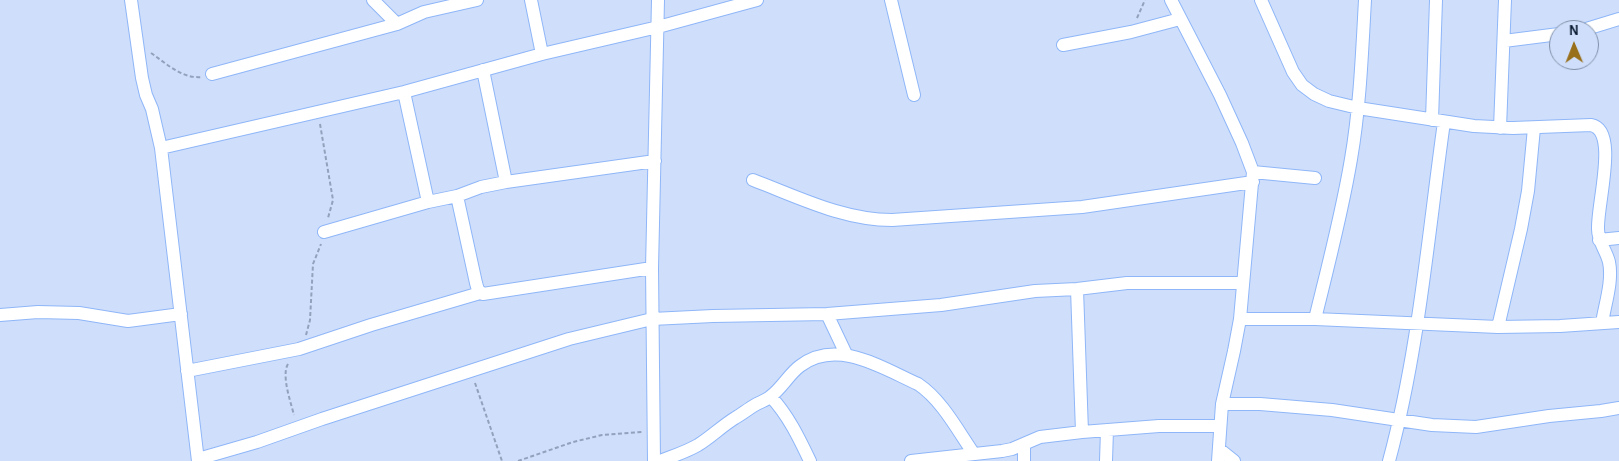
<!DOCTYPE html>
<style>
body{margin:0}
#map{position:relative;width:1619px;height:461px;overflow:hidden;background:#cfdffb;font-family:"Alegreya Sans",sans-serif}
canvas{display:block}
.north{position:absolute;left:1549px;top:20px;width:50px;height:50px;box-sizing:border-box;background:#cfdffb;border:1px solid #8090aa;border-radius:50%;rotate:359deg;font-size:14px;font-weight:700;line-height:20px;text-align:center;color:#0a1931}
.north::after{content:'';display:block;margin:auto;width:18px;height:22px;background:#986f1b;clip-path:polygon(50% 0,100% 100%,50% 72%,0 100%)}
</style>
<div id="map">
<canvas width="1619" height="461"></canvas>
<div class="north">N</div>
</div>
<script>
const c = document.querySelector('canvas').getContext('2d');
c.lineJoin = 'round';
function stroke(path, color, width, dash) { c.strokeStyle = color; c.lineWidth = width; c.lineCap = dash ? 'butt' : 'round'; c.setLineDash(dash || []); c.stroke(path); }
const minor = new Path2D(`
 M 131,0 L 142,78 L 146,95 L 152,109 L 161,148 L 198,461
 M 373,0 L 397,24 L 424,12 L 477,0
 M 531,0 L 542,54
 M 891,0 L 914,95
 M 1171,0 L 1220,95 L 1242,143 L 1253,172 L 1240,319 L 1234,351 L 1222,404 L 1218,461
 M 1261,0 L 1293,72 L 1302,85 L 1314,94 L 1329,101 L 1358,108 L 1474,126 L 1513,128 L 1591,125 C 1619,130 1597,203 1598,229 C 1598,242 1606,250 1609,262 C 1613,281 1605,304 1602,323
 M 1583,30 L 1619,19
 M 1504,41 L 1559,34
 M 1063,45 L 1131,32 L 1180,19
 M 483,70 L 506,182
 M 212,74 L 397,24
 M 404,92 L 428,202
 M 1432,120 L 1436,0
 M 1500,128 L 1505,0
 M 161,148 L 404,92 L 542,54 L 658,27 L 757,0
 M 1253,172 L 1315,178
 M 753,180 C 798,197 843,220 892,220 L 1082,207 L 1253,182
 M 457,196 L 476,283 L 478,290 L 483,294 L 652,268
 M 324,232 L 428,202 L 457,196 L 481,187 L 506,182 L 655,161
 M 1599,240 L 1619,238
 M 1077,289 L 1082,432
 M 827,314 L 846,354
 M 0,315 L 38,312 L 79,313 L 128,321 L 181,314
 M 1240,319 L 1315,319 L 1498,327 L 1560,326 L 1619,322
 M 1315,319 C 1328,266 1342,213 1351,159 C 1360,107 1362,53 1365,0
 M 1498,327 L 1521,229 L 1528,191 L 1534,128
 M 187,371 L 299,349 L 371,325 L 480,293
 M 771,397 C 788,415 799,438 810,461
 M 1222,404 L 1260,404 L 1332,410 L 1432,425 L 1476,427 L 1549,416 L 1601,411 L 1619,408
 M 1219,449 L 1234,461
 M 198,459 L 257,442 L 322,419 L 569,339 L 652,319 L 713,316 L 827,314 L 941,305 L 1035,291 L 1077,289 L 1127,283 L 1243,283
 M 654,461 L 652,268 L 658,0
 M 660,461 C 673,456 686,452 698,445 C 711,437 722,426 735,418 C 742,414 748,409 755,405 C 760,402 767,400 771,396 C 782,388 789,374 800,366 C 837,338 882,368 918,384 C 942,400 958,431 974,454
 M 911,461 L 1002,451 L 1012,449 L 1040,437 L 1082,432 L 1159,426 L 1220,426
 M 1024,461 L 1024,444
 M 1106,461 L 1107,430
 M 1389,461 C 1419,350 1428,235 1444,122`);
stroke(minor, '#8fb6f8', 14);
stroke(new Path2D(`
 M 1137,18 L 1145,0
 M 151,53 C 167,64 182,79 202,77
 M 320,124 L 333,200 L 328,218
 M 306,335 L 310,320 L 313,264 L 321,244
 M 288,364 C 281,375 291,403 294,415
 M 475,383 L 502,461
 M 518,461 L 573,442 L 602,435 L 642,432`), '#92a1bc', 2, [4, 2.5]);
stroke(minor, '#fff', 12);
</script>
